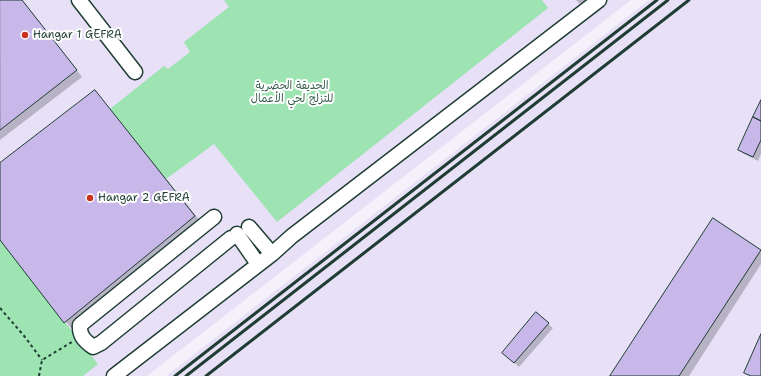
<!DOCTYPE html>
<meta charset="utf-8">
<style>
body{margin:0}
canvas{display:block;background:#f4f1fb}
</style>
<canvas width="761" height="376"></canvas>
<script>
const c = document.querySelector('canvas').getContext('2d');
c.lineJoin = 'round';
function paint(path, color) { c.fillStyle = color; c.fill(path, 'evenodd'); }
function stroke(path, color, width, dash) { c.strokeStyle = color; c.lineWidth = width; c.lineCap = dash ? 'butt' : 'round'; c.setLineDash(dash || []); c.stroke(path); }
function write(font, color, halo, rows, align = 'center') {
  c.font = font + ' "Shantell Sans","Playpen Sans Arabic",sans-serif'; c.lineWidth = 4; c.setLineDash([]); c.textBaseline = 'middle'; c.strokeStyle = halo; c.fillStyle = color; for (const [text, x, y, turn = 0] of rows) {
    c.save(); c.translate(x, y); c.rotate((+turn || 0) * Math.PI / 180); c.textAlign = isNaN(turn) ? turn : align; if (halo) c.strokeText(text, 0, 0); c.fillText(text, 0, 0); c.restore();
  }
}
paint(new Path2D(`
 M 0,0 L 631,0 L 147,376 L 0,376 Z
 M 649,0 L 761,0 L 761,376 L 166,376 Z`), '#e7e0f6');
paint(new Path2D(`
 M 224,0 L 542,0 L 548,8 L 277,222 L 214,144 L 166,179 L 110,109 L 164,66 L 168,69 L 190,52 L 184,42 L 229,7 Z
 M 0,240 L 98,364 L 83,376 L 0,376 Z`), '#9de4b2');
paint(new Path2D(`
 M 0,0 L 22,0 L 82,77 L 0,140 Z
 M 576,0 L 587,0 L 581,5 Z
 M 95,91 L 201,222 L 71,328 L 0,239 L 0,165 Z
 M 761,102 L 761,154 L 758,161 L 744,154 L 739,150 Z
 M 713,219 L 761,250 L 761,264 L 689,376 L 611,376 Z
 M 548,324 L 553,328 L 519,367 L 508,357 Z`), '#0003');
const building = new Path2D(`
 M 0,0 L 22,0 L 77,70 L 0,130 Z
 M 95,90 L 195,216 L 64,323 L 0,240 L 0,163 Z
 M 761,100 L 761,121 L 753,117 Z
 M 753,117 L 761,121 L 761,140 L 753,157 L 738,150 Z
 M 713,218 L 761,250 L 679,376 L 610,376 Z
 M 536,312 L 549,323 L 514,363 L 502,353 Z
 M 761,334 L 761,376 L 751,376 L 744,373 Z`);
paint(building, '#c8b8e9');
stroke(building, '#1f3d34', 1);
const minor = new Path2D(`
 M 79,0 L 135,72
 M 214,217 L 80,325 C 79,336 85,341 93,347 L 101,343 L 231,238
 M 249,227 L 272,254
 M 237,234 L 258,264
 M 114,376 L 272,254 L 292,236 L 599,0`);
stroke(minor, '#1f3d34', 17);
stroke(new Path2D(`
 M 0,308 L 25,337 L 42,360
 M 39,376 L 42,360 L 72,342`), '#1f3d34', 2, [3, 3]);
stroke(minor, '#fff', 14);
stroke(new Path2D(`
 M 175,376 L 657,0
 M 186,376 L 668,0
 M 206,376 L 689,0`), '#1f3d34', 3);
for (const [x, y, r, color] of [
 [25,35,4,"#c8321e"],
 [90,198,4,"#c8321e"]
]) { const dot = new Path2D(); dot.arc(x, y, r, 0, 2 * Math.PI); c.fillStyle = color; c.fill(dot); stroke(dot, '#fff', 1.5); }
write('11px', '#1f3d34', '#fff', [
 ["Hangar 1 GEFRA",33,35],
 ["Hangar 2 GEFRA",98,198]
], 'left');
write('11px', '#385e4d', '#fff', [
 ["الحديقة الحضرية",292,86],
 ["للتزلج لحي الأعمال",292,99]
]);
</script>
